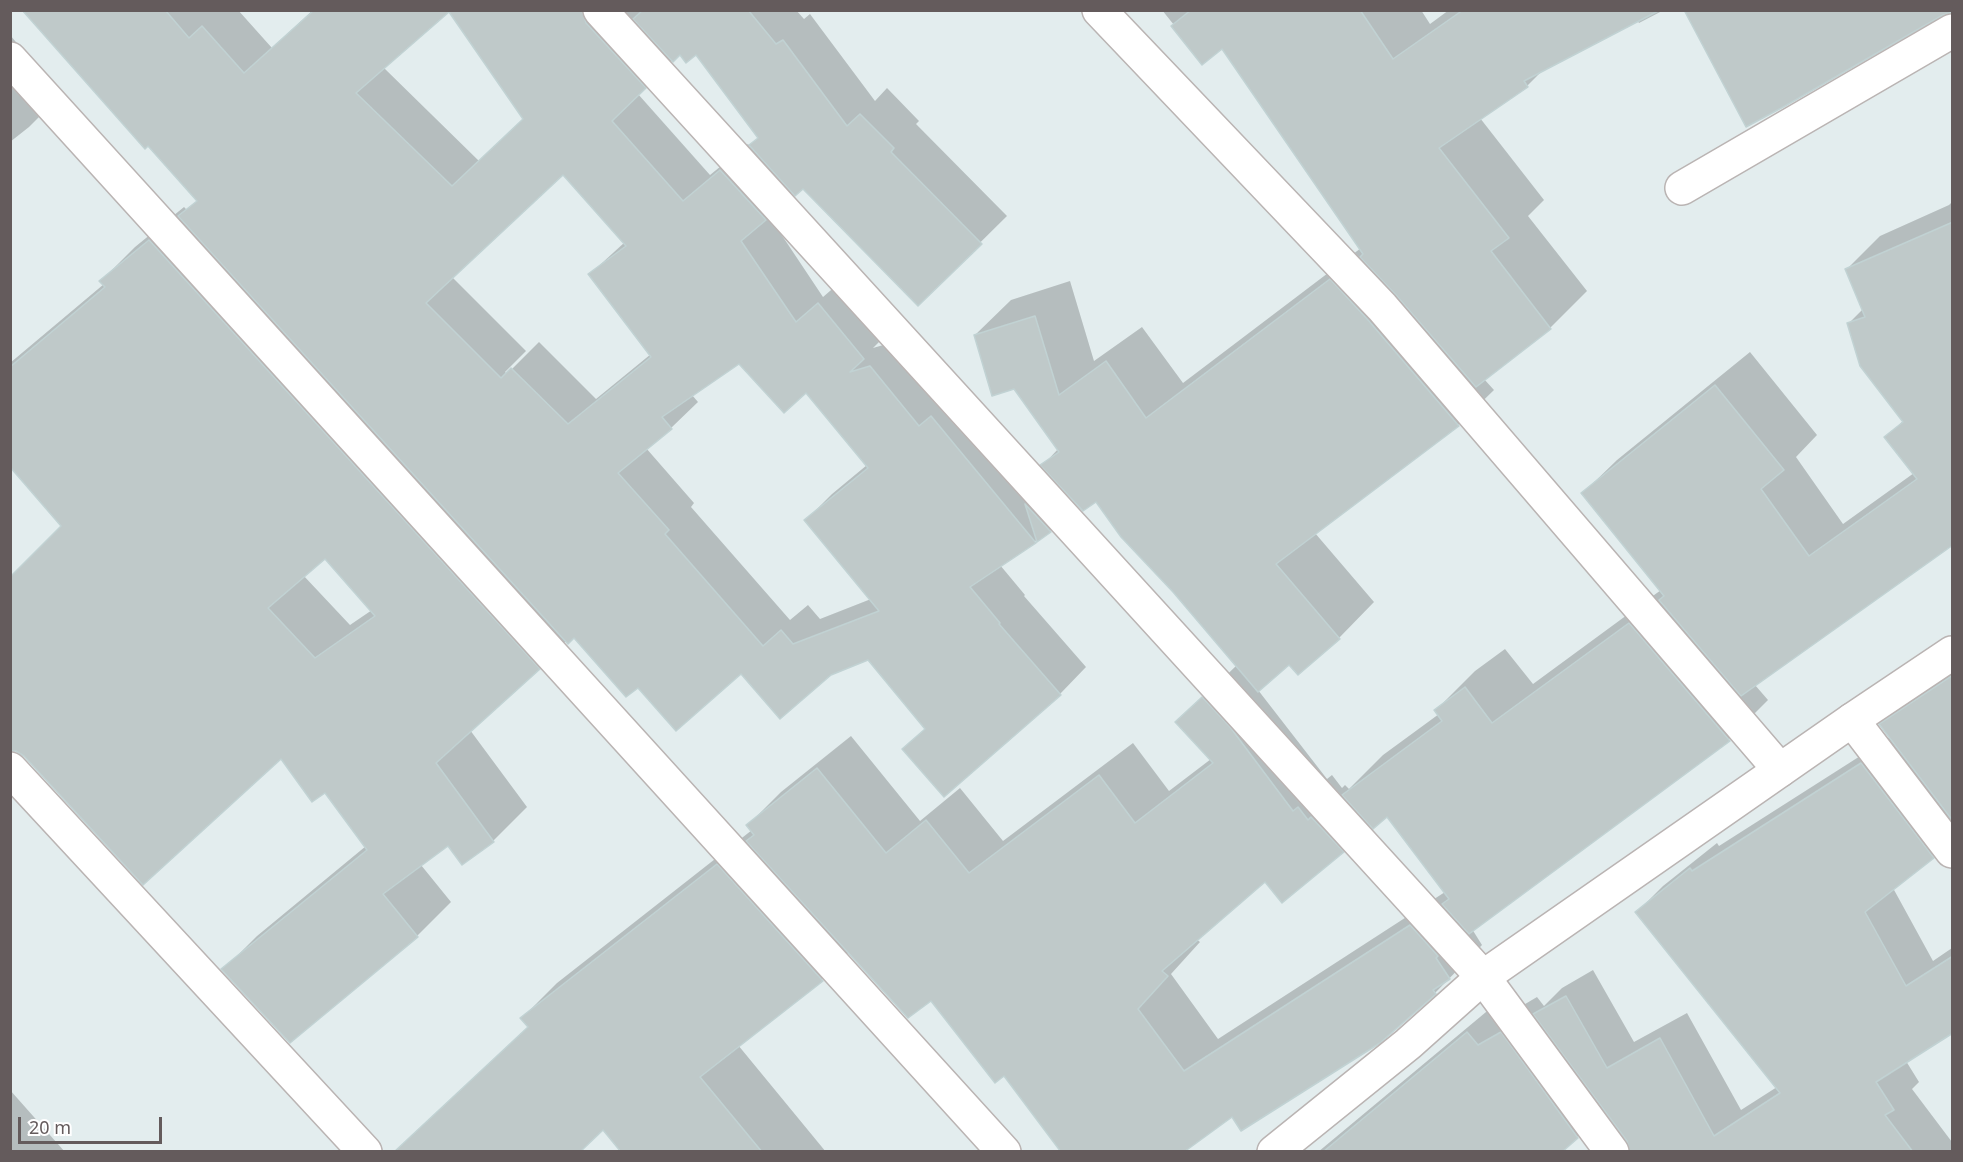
<!DOCTYPE html>
<style>
body{margin:0}
#map{position:relative;width:1963px;height:1162px;overflow:hidden;background:#e3edee;font-family:"Noto Sans",sans-serif}
canvas{display:block}
.frame{position:absolute;inset:0;border:12px solid #645b5c;pointer-events:none}
.scale{position:absolute;left:18px;top:1117px;width:144px;height:27px;box-sizing:border-box;border:3px solid #645b5c;border-top:0;padding-left:8px;font-size:18px;line-height:21px;white-space:nowrap;color:#645b5c;-webkit-text-stroke:4px #fff;paint-order:stroke}
</style>
<div id="map">
<canvas width="1963" height="1162"></canvas>
<div class="frame"></div>
<div class="scale">20 m</div>
</div>
<script>
const c = document.querySelector('canvas').getContext('2d');
c.lineJoin = 'round';
function paint(path, color) { c.fillStyle = color; c.fill(path, 'evenodd'); }
function stroke(path, color, width, dash) { c.strokeStyle = color; c.lineWidth = width; c.lineCap = dash ? 'butt' : 'round'; c.setLineDash(dash || []); c.stroke(path); }
paint(new Path2D(`
 M 24,10 L 215,10 L 216,12 L 219,10 L 238,10 L 272,48 L 313,10 L 448,10 L 383,67 L 479,161 L 524,118 L 450,10 L 796,10 L 804,19 L 810,14 L 875,101 L 887,88 L 919,121 L 916,124 L 1007,216 L 918,304 L 803,187 L 793,191 L 769,216 L 823,297 L 845,278 L 890,331 L 873,348 L 897,341 L 1072,509 L 1050,531 L 1000,565 L 1025,595 L 1024,596 L 1086,667 L 1060,694 L 944,795 L 904,749 L 926,728 L 868,659 L 638,686 L 575,636 L 566,641 L 539,668 L 470,730 L 527,807 L 493,841 L 449,844 L 421,865 L 451,902 L 417,936 L 290,1041 L 223,970 L 257,936 L 366,846 L 325,791 L 281,756 L 63,526 L 10,465 L 10,363 L 104,284 L 101,281 L 135,247 L 184,207 L 187,210 L 198,200 ZM 680,53 L 696,53 L 759,138 L 750,147 L 748,144 L 710,175 L 638,94 ZM 564,173 L 625,242 L 590,274 L 651,354 L 596,399 L 539,342 L 507,374 L 505,372 L 526,351 L 452,277 ZM 740,362 L 806,390 L 867,465 L 832,494 L 806,520 L 871,599 L 820,619 L 808,605 L 790,620 L 691,507 L 694,503 L 646,448 L 671,428 L 698,402 L 692,395 ZM 325,556 L 372,610 L 350,625 L 303,575 Z
 M 1162,10 L 1421,10 L 1430,24 L 1449,10 L 1664,10 L 1639,23 L 1637,20 L 1543,70 L 1527,86 L 1480,118 L 1544,200 L 1528,216 L 1587,291 L 1550,328 L 1484,379 L 1494,390 L 1458,425 L 1315,533 L 1374,602 L 1339,638 L 1290,663 L 1258,690 L 1327,779 L 1332,775 L 1342,788 L 1345,785 L 1349,789 L 1383,755 L 1439,714 L 1436,710 L 1475,671 L 1505,649 L 1533,684 L 1661,590 L 1583,493 L 1617,460 L 1750,352 L 1817,435 L 1796,457 L 1843,524 L 1914,473 L 1886,437 L 1904,420 L 1849,323 L 1863,309 L 1846,270 L 1880,236 L 1949,205 L 1952,202 L 1952,544 L 1755,685 L 1768,700 L 1729,739 L 1472,929 L 1482,945 L 1435,993 L 1379,1041 L 1232,1114 L 1004,1074 L 932,998 L 849,952 L 822,979 L 738,1045 L 826,1152 L 623,1152 L 603,1128 L 396,1152 L 529,1026 L 522,1018 L 557,983 L 752,830 L 748,825 L 781,792 L 851,736 L 920,821 L 960,788 L 1003,841 L 1133,743 L 1169,791 L 1211,759 L 1177,723 L 1237,665 L 1096,500 L 1043,465 L 1059,448 L 975,335 L 1011,300 L 1070,281 L 1094,361 L 1142,327 L 1183,383 L 1361,248 L 1222,47 L 1174,25 ZM 1387,815 L 1445,892 L 1218,1039 L 1171,974 L 1200,942 L 1196,939 L 1265,880 L 1343,851 L 1370,824 Z
 M 10,35 L 61,95 L 29,127 L 10,142 Z
 M 1952,664 L 1952,818 L 1941,829 L 1949,839 L 1922,865 L 1893,888 L 1933,961 L 1952,948 L 1952,1031 L 1906,1061 L 1919,1082 L 1912,1089 L 1952,1142 L 1952,1152 L 1632,1152 L 1628,1140 L 1605,1109 L 1577,1137 L 1559,1152 L 1318,1152 L 1504,997 L 1515,1010 L 1537,997 L 1544,1006 L 1562,988 L 1593,970 L 1634,1042 L 1687,1013 L 1741,1110 L 1777,1087 L 1637,912 L 1663,886 L 1717,843 L 1719,846 L 1890,737 L 1881,725 L 1921,685 Z
 M 10,1090 L 65,1152 L 10,1152 Z`), '#0003');
const building = new Path2D(`
 M 22,10 L 165,10 L 189,38 L 202,26 L 244,73 L 314,10 L 582,10 L 586,23 L 646,88 L 612,121 L 683,201 L 720,170 L 766,220 L 741,241 L 796,322 L 818,303 L 864,359 L 850,372 L 870,366 L 919,426 L 931,416 L 1036,543 L 970,587 L 1000,623 L 999,624 L 1061,695 L 944,797 L 902,749 L 925,729 L 868,660 L 831,675 L 780,719 L 741,674 L 676,731 L 638,688 L 626,697 L 574,638 L 568,644 L 178,216 L 197,201 L 148,146 L 145,149 ZM 449,12 L 523,119 L 452,186 L 356,93 ZM 563,175 L 626,246 L 588,274 L 651,357 L 568,424 L 511,368 L 501,378 L 426,303 ZM 739,364 L 784,413 L 806,393 L 868,468 L 804,520 L 879,611 L 793,644 L 781,630 L 763,646 L 665,534 L 669,530 L 618,473 L 672,429 L 662,417 Z
 M 643,10 L 748,10 L 776,44 L 783,40 L 847,126 L 860,114 L 894,148 L 891,152 L 982,244 L 918,306 L 803,189 L 795,196 L 749,145 L 758,138 L 696,55 L 686,63 L 680,55 L 673,62 L 633,19 Z
 M 1191,10 L 1360,10 L 1393,59 L 1463,10 L 1660,10 L 1524,81 L 1528,87 L 1439,148 L 1509,238 L 1491,251 L 1551,329 L 1476,387 L 1396,295 L 1360,257 L 1363,254 L 1222,49 L 1202,65 L 1171,26 Z
 M 1684,10 L 1953,10 L 1953,12 L 1943,15 L 1785,106 L 1746,127 Z
 M 1953,222 L 1953,545 L 1741,696 L 1659,600 L 1664,596 L 1581,493 L 1715,385 L 1784,470 L 1761,489 L 1809,556 L 1917,479 L 1884,437 L 1903,422 L 1860,366 L 1847,323 L 1865,317 L 1845,269 Z
 M 149,240 L 540,669 L 436,763 L 494,842 L 462,865 L 448,846 L 383,894 L 418,937 L 290,1043 L 221,969 L 367,850 L 325,793 L 312,802 L 281,759 L 143,885 L 24,756 L 16,751 L 10,751 L 10,577 L 61,526 L 10,467 L 10,367 L 105,287 L 99,281 ZM 325,559 L 375,616 L 315,658 L 268,608 Z
 M 1330,279 L 1368,320 L 1459,426 L 1276,564 L 1340,639 L 1298,675 L 1289,665 L 1258,692 L 1173,592 L 1121,537 L 1096,502 L 1083,511 L 1040,465 L 1059,452 L 1014,389 L 992,396 L 974,335 L 1035,316 L 1059,395 L 1106,361 L 1146,418 Z
 M 1025,504 L 1051,532 L 1037,542 Z
 M 1629,623 L 1730,741 L 1469,934 L 1442,904 L 1449,899 L 1387,817 L 1373,829 L 1342,795 L 1442,721 L 1434,710 L 1465,687 L 1492,723 Z
 M 1953,675 L 1953,821 L 1879,724 Z
 M 1202,697 L 1230,727 L 1293,811 L 1298,807 L 1308,820 L 1311,817 L 1344,852 L 1282,903 L 1265,882 L 1162,971 L 1168,976 L 1138,1009 L 1184,1071 L 1410,925 L 1438,956 L 1436,958 L 1450,979 L 1433,990 L 1436,994 L 1380,1043 L 1241,1131 L 1232,1117 L 1184,1152 L 1061,1152 L 1004,1076 L 995,1083 L 931,1001 L 908,1018 L 746,841 L 754,835 L 746,825 L 817,768 L 886,853 L 926,820 L 969,873 L 1099,775 L 1135,823 L 1213,763 L 1175,722 Z
 M 1861,763 L 1934,858 L 1865,912 L 1906,986 L 1953,956 L 1953,1033 L 1876,1082 L 1894,1110 L 1885,1115 L 1913,1152 L 1630,1152 L 1627,1141 L 1533,1014 L 1566,996 L 1607,1068 L 1660,1038 L 1714,1136 L 1780,1093 L 1635,912 L 1690,868 L 1692,871 Z
 M 717,864 L 823,981 L 700,1077 L 762,1152 L 621,1152 L 603,1130 L 580,1152 L 394,1152 L 528,1027 L 520,1018 Z
 M 1467,1032 L 1478,1045 L 1501,1032 L 1578,1138 L 1562,1152 L 1323,1152 Z`);
paint(building, '#bfc9c9');
stroke(building, '#c1d2d3', 1.5);
const minor = new Path2D(`
 M 600,10 L 1483,977 L 1612,1152
 M 1099,10 L 1382,307 L 1780,770
 M 10,59 L 1004,1152
 M 1682,188 L 1952,31
 M 1852,720 L 1952,851
 M 10,769 L 365,1152`);
const tertiary = new Path2D(`
 M 1274,1152 L 1408,1044 L 1483,977 L 1852,720 L 1952,653`);
stroke(minor, '#bab4b3', 36);
stroke(tertiary, '#bab4b3', 36);
stroke(minor, '#fff', 33);
stroke(tertiary, '#fff', 33);
</script>
